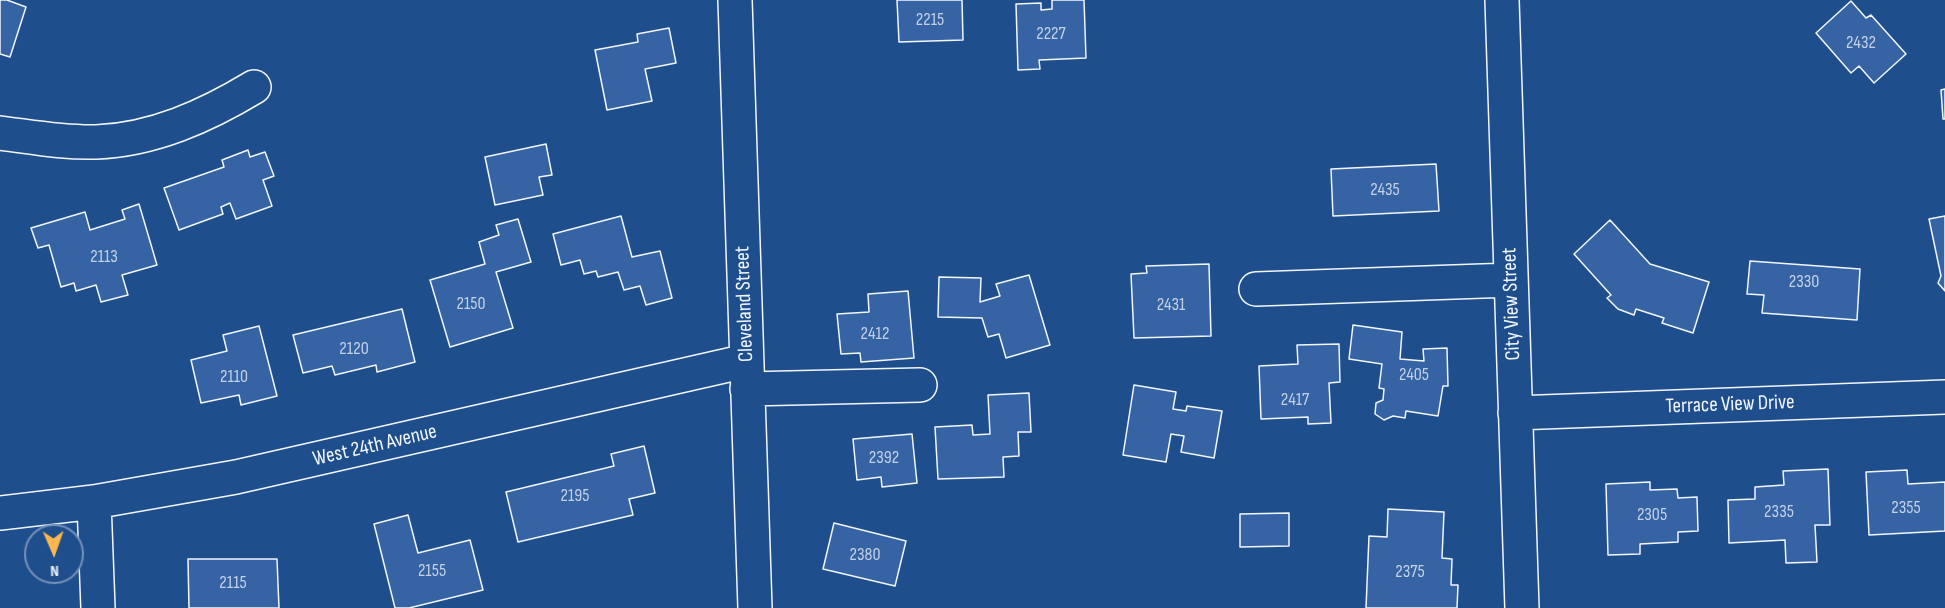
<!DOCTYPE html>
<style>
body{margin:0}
#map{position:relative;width:1945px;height:608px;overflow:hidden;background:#1f4e8c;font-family:"Sofia Sans Condensed",sans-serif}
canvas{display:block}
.north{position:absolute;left:24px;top:524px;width:60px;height:60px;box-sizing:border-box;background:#1f4e8c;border:2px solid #7391ba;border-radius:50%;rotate:178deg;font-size:16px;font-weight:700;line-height:24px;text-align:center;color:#f2f6ff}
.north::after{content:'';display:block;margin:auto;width:21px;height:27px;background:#ffb74d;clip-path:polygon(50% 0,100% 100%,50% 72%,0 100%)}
</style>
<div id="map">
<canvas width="1945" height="608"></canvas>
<div class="north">N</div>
</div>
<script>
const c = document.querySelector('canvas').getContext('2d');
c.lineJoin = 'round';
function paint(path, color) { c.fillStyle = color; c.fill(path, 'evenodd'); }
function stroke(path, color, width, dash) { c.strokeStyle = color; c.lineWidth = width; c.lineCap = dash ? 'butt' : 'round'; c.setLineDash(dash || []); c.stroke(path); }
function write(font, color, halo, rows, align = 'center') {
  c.font = font + ' "Sofia Sans Condensed",sans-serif'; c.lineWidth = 4.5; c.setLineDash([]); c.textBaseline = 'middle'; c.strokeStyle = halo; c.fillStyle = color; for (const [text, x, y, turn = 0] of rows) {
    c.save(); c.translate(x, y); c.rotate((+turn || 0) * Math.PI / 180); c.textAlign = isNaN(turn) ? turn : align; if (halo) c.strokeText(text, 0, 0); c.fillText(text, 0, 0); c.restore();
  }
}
const building = new Path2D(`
 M 0,0 L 7,0 L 26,7 L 10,57 L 0,54 Z
 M 897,0 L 962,0 L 963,40 L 899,42 Z
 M 1052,0 L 1084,0 L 1086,58 L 1039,60 L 1040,69 L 1018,70 L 1016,4 L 1041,3 L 1041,10 L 1052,9 Z
 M 1851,1 L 1866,18 L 1871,15 L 1906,54 L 1874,83 L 1859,66 L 1851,73 L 1816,33 Z
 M 669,28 L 676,63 L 645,69 L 652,101 L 607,110 L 595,50 L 638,42 L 637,34 Z
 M 1945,89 L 1945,119 L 1943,119 L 1941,90 Z
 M 546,144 L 552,175 L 539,177 L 543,195 L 495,205 L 485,157 Z
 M 248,150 L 250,157 L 265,152 L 274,176 L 263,180 L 272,206 L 236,219 L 230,203 L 221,207 L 223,214 L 179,230 L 164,188 L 224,167 L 222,160 Z
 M 1436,164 L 1439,211 L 1333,216 L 1331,169 Z
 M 139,204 L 157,265 L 122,275 L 128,295 L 101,302 L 96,285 L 76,291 L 74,283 L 61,287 L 49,245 L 38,248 L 31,228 L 85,212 L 90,230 L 125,219 L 122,210 Z
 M 621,216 L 632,257 L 660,251 L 672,298 L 646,305 L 640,286 L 624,290 L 618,272 L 598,277 L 596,271 L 584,274 L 580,260 L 561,265 L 553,234 Z
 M 1945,216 L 1945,291 L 1938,283 L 1941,276 L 1929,219 Z
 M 518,219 L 531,262 L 496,272 L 513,328 L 450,347 L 430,280 L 485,264 L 479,242 L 499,235 L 496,225 Z
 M 1610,220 L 1650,264 L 1709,282 L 1693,333 L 1662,323 L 1664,318 L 1636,309 L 1634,315 L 1618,309 L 1607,298 L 1611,295 L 1574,254 Z
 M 1750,261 L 1860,269 L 1857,320 L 1762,313 L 1764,295 L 1747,294 Z
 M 1209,264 L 1211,336 L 1134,338 L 1131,274 L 1147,273 L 1146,266 Z
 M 1029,275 L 1050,345 L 1006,358 L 999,334 L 988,337 L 982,318 L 938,317 L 939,277 L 981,278 L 980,302 L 1000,296 L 996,284 Z
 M 908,291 L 914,358 L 861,362 L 860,353 L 841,354 L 837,314 L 869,312 L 868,294 Z
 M 402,309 L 415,362 L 377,372 L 376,365 L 335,375 L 332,366 L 303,373 L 293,335 Z
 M 1353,325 L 1402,332 L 1400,359 L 1424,361 L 1423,349 L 1447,348 L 1448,386 L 1443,386 L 1438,416 L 1406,411 L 1405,418 L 1393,416 L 1384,420 L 1375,414 L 1376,403 L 1383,400 L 1384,389 L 1379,388 L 1382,364 L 1349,359 Z
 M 259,326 L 277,396 L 241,405 L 239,395 L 201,403 L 191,360 L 227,351 L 223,335 Z
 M 1339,344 L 1340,382 L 1329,383 L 1331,423 L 1308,424 L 1308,417 L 1261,419 L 1259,366 L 1298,364 L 1297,345 Z
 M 1134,385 L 1176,392 L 1173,409 L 1186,411 L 1187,406 L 1222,411 L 1214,458 L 1181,452 L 1184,436 L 1171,434 L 1166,462 L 1123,455 Z
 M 1029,393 L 1031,432 L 1018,432 L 1019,456 L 1003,457 L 1004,477 L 938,479 L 935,427 L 972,425 L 973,435 L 990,434 L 988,395 Z
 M 912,434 L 917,483 L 882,487 L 881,477 L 857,480 L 853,439 Z
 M 644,446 L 655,493 L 629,499 L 633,515 L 518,542 L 506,492 L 614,466 L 611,454 Z
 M 1828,469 L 1830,525 L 1815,525 L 1817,562 L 1786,563 L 1785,540 L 1729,543 L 1728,500 L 1755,499 L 1755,487 L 1784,485 L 1783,471 Z
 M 1907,470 L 1908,484 L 1945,482 L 1945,531 L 1869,535 L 1866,472 Z
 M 1650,482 L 1650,490 L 1677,489 L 1678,498 L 1697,497 L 1698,531 L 1678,532 L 1678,542 L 1640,544 L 1640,554 L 1608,555 L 1606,484 Z
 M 1388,509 L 1444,512 L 1442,558 L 1452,559 L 1451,585 L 1458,585 L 1457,608 L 1366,608 L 1369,536 L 1387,537 Z
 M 1289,513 L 1289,546 L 1240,547 L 1240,514 Z
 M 408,515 L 418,553 L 470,540 L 483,590 L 409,608 L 395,608 L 374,524 Z
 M 834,523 L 906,541 L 895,586 L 823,569 Z
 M 188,559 L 277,559 L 279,608 L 189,608 Z`);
paint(building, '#3563a3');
stroke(building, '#f2f6ff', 1.5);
const minor = new Path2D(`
 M 735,0 L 755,608
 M 1502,0 L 1522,608
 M 0,133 C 32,137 63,143 96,142 C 153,140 206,116 254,87
 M 1256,289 L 1511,280
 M 747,389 L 920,385
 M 1515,413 L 1945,397
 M 94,502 L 98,608
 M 0,513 L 94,502 L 236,477 L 746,361`);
stroke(minor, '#f2f6ff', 36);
stroke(minor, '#1f4e8c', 33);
write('18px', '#c3d1e8', null, [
 ["2215",930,20],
 ["2227",1051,34],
 ["2432",1861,43],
 ["2435",1385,190],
 ["2113",104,257],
 ["2330",1804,282],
 ["2150",471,304],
 ["2431",1171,305],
 ["2412",875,334],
 ["2120",354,349],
 ["2405",1414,375],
 ["2110",234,377],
 ["2417",1295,400],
 ["2392",884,458],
 ["2195",575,496],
 ["2355",1906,508],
 ["2335",1779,512],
 ["2305",1652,515],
 ["2380",865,555],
 ["2155",432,571],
 ["2375",1410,572],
 ["2115",233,583]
]);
write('21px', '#f2f6ff', '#1f4e8c', [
 ["Cleveland Street",745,304,-92],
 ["City View Street",1512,304,-92],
 ["Terrace View Drive",1730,405,-2],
 ["West 24th Avenue",375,446,-13]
]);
</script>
